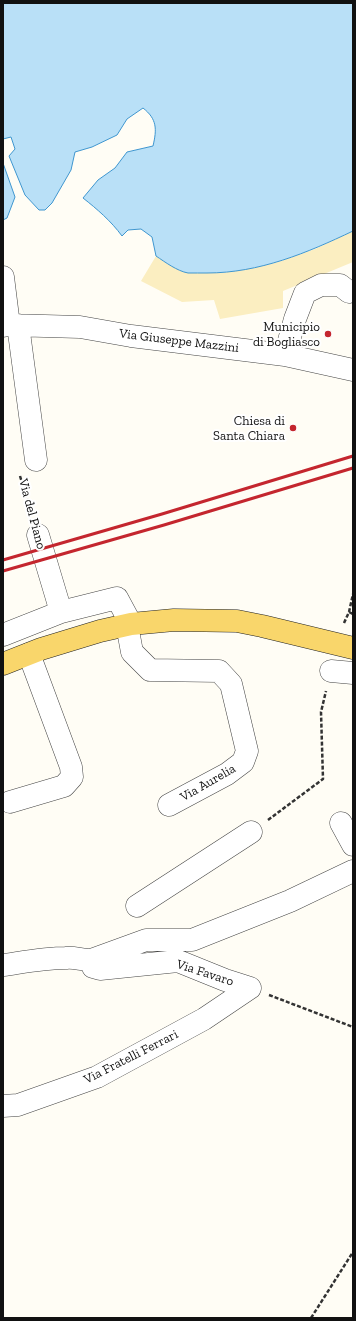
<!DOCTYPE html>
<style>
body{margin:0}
#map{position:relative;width:356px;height:1321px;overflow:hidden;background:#fffdf5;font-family:"Zilla Slab",serif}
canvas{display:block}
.frame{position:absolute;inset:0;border:4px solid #111;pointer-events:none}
</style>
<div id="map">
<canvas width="356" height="1321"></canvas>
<div class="frame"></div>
</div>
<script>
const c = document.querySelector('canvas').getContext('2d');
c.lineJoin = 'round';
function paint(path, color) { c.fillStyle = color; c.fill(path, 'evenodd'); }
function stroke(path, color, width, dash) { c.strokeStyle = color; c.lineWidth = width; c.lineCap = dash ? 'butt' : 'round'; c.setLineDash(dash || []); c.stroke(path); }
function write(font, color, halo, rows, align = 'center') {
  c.font = font + ' "Zilla Slab",serif'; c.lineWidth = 4; c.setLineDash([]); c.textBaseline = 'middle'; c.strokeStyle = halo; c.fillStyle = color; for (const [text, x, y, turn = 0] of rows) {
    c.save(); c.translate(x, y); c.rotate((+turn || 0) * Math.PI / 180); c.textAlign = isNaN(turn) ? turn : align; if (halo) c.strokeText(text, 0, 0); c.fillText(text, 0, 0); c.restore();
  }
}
paint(new Path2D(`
 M 353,231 L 353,262 L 283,291 L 283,308 L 220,319 L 214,300 L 182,302 L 141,281 L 156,256 L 168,264 L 222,273 L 257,267 L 278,262 L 315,249 Z`), '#fbeec1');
const water = new Path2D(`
 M 3,3 L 353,3 L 353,231 C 307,253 259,273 207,273 C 201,273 194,273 188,273 C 177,271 165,262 156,256 L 152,237 L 141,229 L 128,230 L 122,236 C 111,221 97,209 83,198 L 98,180 L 115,168 L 127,152 L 153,146 C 157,129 157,119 143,108 L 127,119 L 117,135 L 92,147 L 75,152 L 71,170 L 52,203 L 45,210 L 39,210 L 25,195 L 9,156 L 15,149 L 11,137 L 3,139 Z
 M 3,163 L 15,197 L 7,218 L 3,220 Z`);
paint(water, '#b9e0f7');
stroke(water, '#3f96cf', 1);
const street = new Path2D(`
 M 3,277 L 9,325
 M 18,325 L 36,460
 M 3,326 L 9,325 L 80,327 L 131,336 L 285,355 L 353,370
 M 285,355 L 295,319 L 305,293 L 321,285 L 340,285 L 349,292
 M 38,535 L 61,612
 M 127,625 L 132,652 L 150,670 L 219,671 L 231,684 L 247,751 L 243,762 L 227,774 L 169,805
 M 3,635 L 61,612 L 117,598 L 131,624
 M 331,671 L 353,673
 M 10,802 L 64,786 L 72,777 L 71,767 L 29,654
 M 341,823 L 353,845
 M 137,906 L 251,832
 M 91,960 L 93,967 L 100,969 L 178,961 L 225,980 L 250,988
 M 3,965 C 24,962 44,958 66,958 C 74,957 82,960 91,960 L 146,940 L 192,940 L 290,901 L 353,871
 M 3,1106 L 18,1105 L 97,1077 L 204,1019 L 250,988`);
const primary = new Path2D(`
 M 3,664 L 41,649 L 100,631 L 131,624 L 174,620 L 237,621 L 262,626 L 353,648`);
stroke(street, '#444', 23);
stroke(primary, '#222', 23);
stroke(new Path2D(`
 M 20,476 L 32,515
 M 349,612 L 353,614
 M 344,623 L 349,612 L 353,594
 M 268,820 L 323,779 L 321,712 L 326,691
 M 269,995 L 353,1027
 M 311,1318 L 353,1252`), '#333', 2.5, [4, 2]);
stroke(street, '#fff', 22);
stroke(primary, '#f9d66b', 22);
stroke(new Path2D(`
 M 3,560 L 162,514 L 353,456
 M 3,571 L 164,525 L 353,468`), '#c4262e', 3);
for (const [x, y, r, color] of [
 [328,334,4,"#c4262e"],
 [293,428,4,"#c4262e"]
]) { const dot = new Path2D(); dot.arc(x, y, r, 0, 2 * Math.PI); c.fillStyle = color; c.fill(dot); stroke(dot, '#fff', 1.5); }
write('13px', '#111', '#fff', [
 ["Municipio",320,327],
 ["di Bogliasco",320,342],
 ["Chiesa di",285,421],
 ["Santa Chiara",285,436]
], 'right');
write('13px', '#111', '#fff', [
 ["Via Giuseppe Mazzini",179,341,7],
 ["Via del Piano",32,514,75],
 ["Via Aurelia",208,783,-30],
 ["Via Favaro",205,973,18],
 ["Via Fratelli Ferrari",131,1057,-27]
]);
</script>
